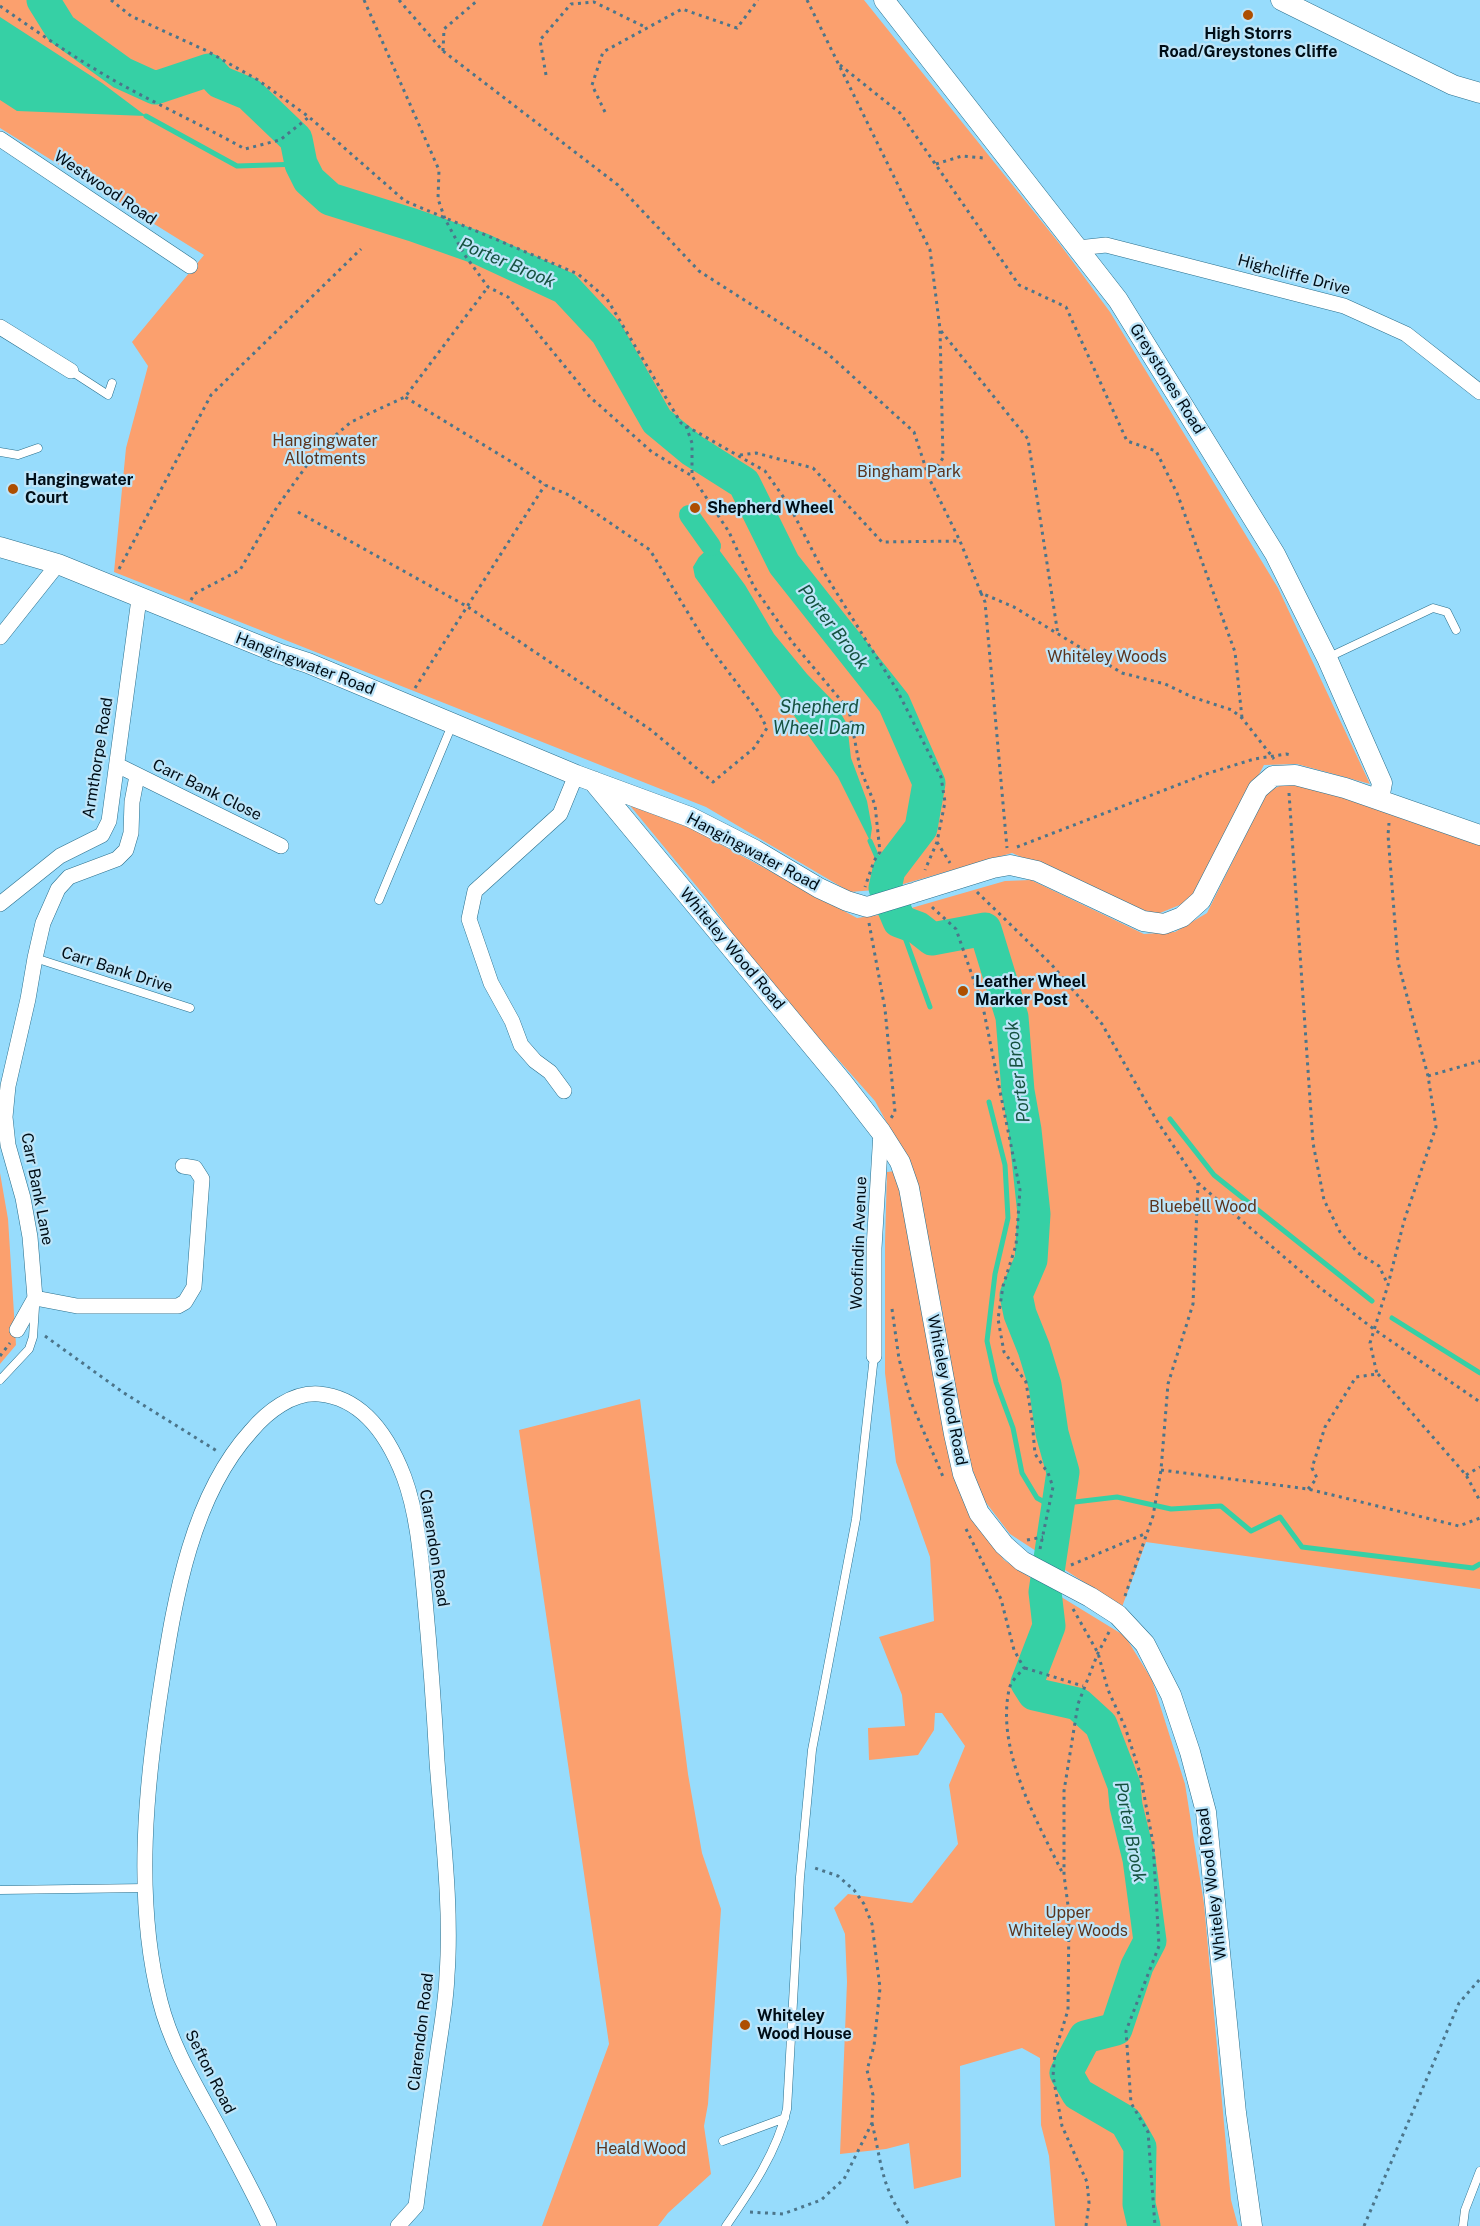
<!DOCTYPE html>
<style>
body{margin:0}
canvas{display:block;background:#97dcfc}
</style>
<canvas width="1480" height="2226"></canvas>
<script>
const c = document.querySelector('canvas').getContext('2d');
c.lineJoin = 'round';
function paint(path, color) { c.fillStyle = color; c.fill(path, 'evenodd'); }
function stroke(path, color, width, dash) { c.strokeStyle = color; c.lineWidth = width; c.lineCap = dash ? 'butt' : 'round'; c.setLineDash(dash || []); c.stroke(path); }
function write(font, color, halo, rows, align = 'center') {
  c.font = font + ' "Public Sans",sans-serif'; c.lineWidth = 4.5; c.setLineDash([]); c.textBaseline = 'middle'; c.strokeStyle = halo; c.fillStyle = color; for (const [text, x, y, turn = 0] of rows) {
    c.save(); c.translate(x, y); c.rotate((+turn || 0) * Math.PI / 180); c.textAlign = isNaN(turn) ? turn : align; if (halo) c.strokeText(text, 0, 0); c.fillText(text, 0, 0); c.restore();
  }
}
paint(new Path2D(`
 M 0,0 L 864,0 L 1059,243 L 1110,312 L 1278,588 L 1370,784 L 1297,764 L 1264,765 L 1192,900 L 1155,915 L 1012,853 L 886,889 L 850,892 L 706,807 L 114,572 L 126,448 L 148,366 L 132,342 L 204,255 L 0,128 Z
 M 1302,783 L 1480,844 L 1480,1589 L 1146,1542 L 1122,1607 L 1010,1534 L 984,1500 L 963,1445 L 941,1305 L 910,1165 L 875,1101 L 763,975 L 708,900 L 627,802 L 694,830 L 857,918 L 894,913 L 1005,881 L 1031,880 L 1144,934 L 1175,932 L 1207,913 L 1267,792 L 1284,784 Z
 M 895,1171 L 912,1237 L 973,1517 L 1004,1560 L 1040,1584 L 1125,1636 L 1152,1680 L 1185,1784 L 1204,1904 L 1231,2200 L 1238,2226 L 1055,2226 L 1049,2156 L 1041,2125 L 1040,2058 L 1022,2048 L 960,2066 L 961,2177 L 914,2189 L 909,2143 L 886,2149 L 840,2154 L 847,1982 L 845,1934 L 834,1908 L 848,1894 L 912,1903 L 958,1844 L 949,1785 L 965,1746 L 942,1713 L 935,1713 L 934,1730 L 918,1755 L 869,1760 L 868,1728 L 905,1726 L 902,1695 L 879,1637 L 934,1621 L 930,1557 L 896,1462 L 885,1373 L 885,1242 L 887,1172 Z
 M 0,1173 L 8,1219 L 16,1345 L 0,1364 Z
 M 640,1399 L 688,1774 L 702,1853 L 721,1909 L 708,2104 L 704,2126 L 711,2174 L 668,2213 L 658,2226 L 542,2226 L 609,2044 L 519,1430 Z`), '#fba06e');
paint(new Path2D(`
 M 0,17 L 102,83 L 146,116 L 17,111 L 0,100 Z
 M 714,543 L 745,585 L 774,634 L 807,674 L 834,702 L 847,724 L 851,758 L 867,801 L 872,828 L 870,841 L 838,777 L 695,577 L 693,567 L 699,557 Z`), '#36d0a5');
stroke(new Path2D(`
 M 146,116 L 237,166 L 301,164
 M 870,841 L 887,880
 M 904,851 L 898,881 L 918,928
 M 899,921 L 930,1007
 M 989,1102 L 1005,1165 L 1008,1218 L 995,1274 L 987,1341 L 996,1382 L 1013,1428 L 1022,1473 L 1037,1498 L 1057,1509
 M 1170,1119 L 1214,1175 L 1372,1301
 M 1392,1318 L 1480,1373
 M 1058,1504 L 1117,1497 L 1171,1509 L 1221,1506 L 1251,1531 L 1280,1517 L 1302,1547 L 1473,1568 L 1480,1564`), '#36d0a5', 5);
stroke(new Path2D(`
 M 689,515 L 711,546`), '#36d0a5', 20);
stroke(new Path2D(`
 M 43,0 L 61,29 L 122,73 L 155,88 L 209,70 L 220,82 L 249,94 L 296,139 L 301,164 L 309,180 L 330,199 L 413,225 L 481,249 L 565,288 L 607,333 L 657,421 L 692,450 L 744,483 L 784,564 L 894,703 L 929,783 L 921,828 L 889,870 L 885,888 L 899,921 L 918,928 L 932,939 L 985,929 L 1012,1017 L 1018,1091 L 1025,1130 L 1034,1214 L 1031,1260 L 1016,1295 L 1020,1314 L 1034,1349 L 1045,1385 L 1052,1433 L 1063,1472 L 1045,1592 L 1049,1626 L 1027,1683 L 1034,1694 L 1078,1704 L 1101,1725 L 1124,1785 L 1126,1806 L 1139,1859 L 1150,1941 L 1137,1966 L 1116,2029 L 1085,2037 L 1066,2073 L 1078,2094 L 1126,2122 L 1140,2147 L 1139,2204 L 1144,2226`), '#36d0a5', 33);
const service = new Path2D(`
 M 71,371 L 108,395 L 112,383
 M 0,452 L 18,455 L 38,448
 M 1327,658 L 1433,608 L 1447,612 L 1456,630
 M 379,900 L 452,725
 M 35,958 L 190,1008
 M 0,1380 L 29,1349 L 33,1337 L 35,1307
 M 0,1890 L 146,1888
 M 723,2141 L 785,2118
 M 726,2226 C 751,2190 777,2152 787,2109 L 800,1877 L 812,1750 L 856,1519 L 874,1356
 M 1463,2226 L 1465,2210 L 1480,2171`);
const minor = new Path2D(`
 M 0,139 L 190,266
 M 1078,248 L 1106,245 L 1344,306 L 1406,334 L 1480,392
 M 0,327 L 71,371
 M 0,637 L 58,564
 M 117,765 L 281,846
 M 0,904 L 60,856 L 102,835 L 109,821 L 139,599
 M 564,1091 L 550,1072 L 535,1061 L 521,1045 L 512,1021 L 491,983 L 469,919 L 475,891 L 560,814 L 576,775
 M 35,1298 L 77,1306 L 178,1306 L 185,1302 L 194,1287 L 202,1179 L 195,1168 L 183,1166
 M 17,1330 L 35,1298 L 30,1237 L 23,1198 L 8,1145 L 5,1117 L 8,1086 L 28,999 L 35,958 L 43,923 L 58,889 L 69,877 L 117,859 L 126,850 L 131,833 L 132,802 L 137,776
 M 874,1356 L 874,1248 L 881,1132
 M 269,2226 C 253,2191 234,2157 216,2123 C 194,2083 171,2045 160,2001 C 134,1899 146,1783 162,1681 C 175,1597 192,1496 251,1431 C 267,1412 292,1392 319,1394 C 364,1398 389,1438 404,1477 C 418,1515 421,1559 425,1600 C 430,1653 434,1707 437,1761 C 442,1830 452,1906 447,1975 C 446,2005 440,2034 436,2064 C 429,2111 422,2158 416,2206 L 398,2226`);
const tertiary = new Path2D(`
 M 884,0 L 1118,300 L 1275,554 L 1327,658 L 1382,783 L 1379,799
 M 1281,0 L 1453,85 L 1480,93
 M 0,547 L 58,564 L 280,654 L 308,663 L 576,775 L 690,817 L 755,850 L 819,888 L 847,901 L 867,907 L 913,893
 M 593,781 L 843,1083 L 881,1132 L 900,1162 L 909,1188 L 954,1434 L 963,1474 L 979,1513 L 1004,1545 L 1022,1561 L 1090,1597 L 1118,1615 L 1145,1644 L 1171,1695 L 1190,1752 L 1206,1812 L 1236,2113 L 1252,2226
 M 916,892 L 993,868 L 1010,865 L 1037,871 L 1143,921 L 1164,924 L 1182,917 L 1201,900 L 1258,789 L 1273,776 L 1295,775 L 1345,788 L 1480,835`);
stroke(service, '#2a6f8c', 9);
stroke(minor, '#2a6f8c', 16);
stroke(tertiary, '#2a6f8c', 21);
stroke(new Path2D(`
 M 111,0 L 131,16 L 207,51 L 258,80 L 309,117 L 405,201 L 578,274 L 607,299 L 681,423 L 765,471 L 789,505 L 823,571 L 897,690 L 941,777 L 945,802 L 937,842 L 925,870
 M 364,0 L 439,170 L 438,199 L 445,219 L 464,254 L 488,287 L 508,297 L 590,397 L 652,452 L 692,476
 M 399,0 L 443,51 L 618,185 L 699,271 L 827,353 L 914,432 L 929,478 L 960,541
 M 807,0 L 930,250 L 940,329 L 943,458 L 929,478
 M 0,6 C 37,32 75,58 115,81 C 158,105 202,125 245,149 L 280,140 L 309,117
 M 443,51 L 444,29 L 478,0
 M 840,65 L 900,113 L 1019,285 L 1066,307 L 1127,441 L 1156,451 L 1177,493 L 1235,652 L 1242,718
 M 546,75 L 540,40 L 571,4 L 594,2 L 647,28
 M 605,112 L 592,85 L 603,52 L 682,9 L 737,28 L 758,0
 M 936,164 L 962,156 L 984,158
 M 941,331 L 1028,439 L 1058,635
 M 686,426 L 692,443 L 692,476 L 729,532 L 754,587 L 793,643 L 849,710 L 860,768 L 875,805 L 880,852 L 874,861 L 865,887
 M 740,455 L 756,453 L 813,468 L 882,542 L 960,541 L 981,593 L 1014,607 L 1122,673 L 1165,684 L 1192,697 L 1232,710 L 1242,718 L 1274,759
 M 298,512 L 468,607 L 651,730 L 713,782 L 754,748 L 767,728 L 758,711 L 705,641 L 650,550 L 569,495 L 545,485 L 515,464 L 405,397
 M 119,569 L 211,395 L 361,249
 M 981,593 L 985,602 L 1007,848
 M 191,600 L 194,594 L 240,570 L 277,507 L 317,451 L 351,422 L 405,397 L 488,287
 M 415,688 L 545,485
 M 1289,793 L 1313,1143 L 1324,1200 L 1340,1232 L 1358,1253 L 1379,1266 L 1388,1285
 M 937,842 L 950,863
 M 1017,847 L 1206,774 L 1254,759 L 1286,754 L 1291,755
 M 977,892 L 1051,964 L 1102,1024 L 1157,1121 L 1198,1183 L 1319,1287 L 1375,1330 L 1480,1402
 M 932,907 L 956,929 L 983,1007 L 1020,1190 L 1016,1245 L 1003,1286 L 998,1319 L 1004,1352 L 1026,1382 L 1032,1420 L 1035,1454 L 1048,1473 L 1053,1487 L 1040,1549
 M 869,923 L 885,1009 L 895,1112 L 891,1118
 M 1428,1076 L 1480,1061
 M 892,1309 L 899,1359 L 911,1402 L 944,1479
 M 45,1336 L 124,1393 L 217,1451
 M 0,1356 L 10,1343
 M 1378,1374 L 1466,1475 L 1480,1501
 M 1161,1470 L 1308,1489 L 1459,1526 L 1480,1518
 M 1466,1475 L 1480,1467
 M 1308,1489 L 1317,1478 L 1312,1468 L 1325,1427 L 1356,1377 L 1377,1374 L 1370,1343 L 1388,1285 L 1404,1221 L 1436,1127 L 1428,1076 L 1398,962 L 1388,835 L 1389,823
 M 966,1529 L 1001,1599 L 1014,1650 L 1024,1668 C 1019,1674 1010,1682 1009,1690 C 996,1751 1037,1821 1063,1874
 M 1027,1540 L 1043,1537
 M 1071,1565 L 1147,1533
 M 1125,1596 L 1153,1516 L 1161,1470 L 1168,1384 L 1193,1304 L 1198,1183
 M 1073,1609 L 1098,1653 L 1108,1690 L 1125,1727 L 1140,1773 L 1153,1843 L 1159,1946 L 1126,2031 L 1131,2103 L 1148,2132 L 1155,2226
 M 1025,1668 L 1083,1686
 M 872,2123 C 882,2164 881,2190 910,2226
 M 750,2212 L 783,2214 L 821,2200 L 844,2179 L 872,2123 L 873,2095 L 867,2070 L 874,2046 L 880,1988 L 872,1924 L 864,1904 L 854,1890 L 838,1876 L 812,1867
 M 1086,2226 L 1089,2203 L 1087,2182 L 1062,2126 L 1053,2076 L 1055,2052 L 1068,2010 L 1069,1913 L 1064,1875 L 1064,1791 L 1078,1704 L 1098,1653 L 1109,1632
 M 1364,2226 L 1459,2003 L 1480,1979`), '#4c758a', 3, [3, 4.5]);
stroke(service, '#fff', 8);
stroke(minor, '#fff', 15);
stroke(tertiary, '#fff', 20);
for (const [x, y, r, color] of [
 [1248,15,6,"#ad4e00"],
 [13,489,6,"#ad4e00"],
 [695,508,6,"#ad4e00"],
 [963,991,6,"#ad4e00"],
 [745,2025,6,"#ad4e00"]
]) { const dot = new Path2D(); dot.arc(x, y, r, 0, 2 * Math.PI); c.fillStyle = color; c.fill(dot); stroke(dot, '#bde5f9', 2); }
write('bold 16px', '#000e17', '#bde5f9', [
 ["High Storrs",1248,34,"center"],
 ["Road/Greystones Cliffe",1248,52,"center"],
 ["Hangingwater",25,480],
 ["Court",25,498],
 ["Shepherd Wheel",707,508],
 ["Leather Wheel",975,982],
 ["Marker Post",975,1000],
 ["Whiteley",757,2016],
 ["Wood House",757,2034]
], 'left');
write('16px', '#000e17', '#bde5f9', [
 ["Westwood Road",105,188,34],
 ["Highcliffe Drive",1294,275,15],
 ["Greystones Road",1167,379,58],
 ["Hangingwater Road",305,664,21],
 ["Armthorpe Road",98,758,-81],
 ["Carr Bank Close",207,790,26],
 ["Hangingwater Road",753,852,28],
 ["Whiteley Wood Road",732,949,50],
 ["Carr Bank Drive",117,970,18],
 ["Carr Bank Lane",37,1189,79],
 ["Woofindin Avenue",859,1243,-88],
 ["Whiteley Wood Road",947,1390,79],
 ["Clarendon Road",434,1548,81],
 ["Whiteley Wood Road",1212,1884,-97],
 ["Clarendon Road",421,2032,-83],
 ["Sefton Road",210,2072,63]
]);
write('16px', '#5c341d', '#bde5f9', [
 ["Hangingwater",325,441],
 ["Allotments",325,459],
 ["Bingham Park",909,472],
 ["Whiteley Woods",1107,657],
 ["Bluebell Wood",1203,1207],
 ["Upper",1068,1913],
 ["Whiteley Woods",1068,1931],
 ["Heald Wood",641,2149]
]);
write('italic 18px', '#165240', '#bde5f9', [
 ["Porter Brook",507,263,23],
 ["Porter Brook",833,627,52],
 ["Shepherd",819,707],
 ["Wheel Dam",819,728],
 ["Porter Brook",1018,1072,-97],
 ["Porter Brook",1130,1832,79]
]);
</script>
